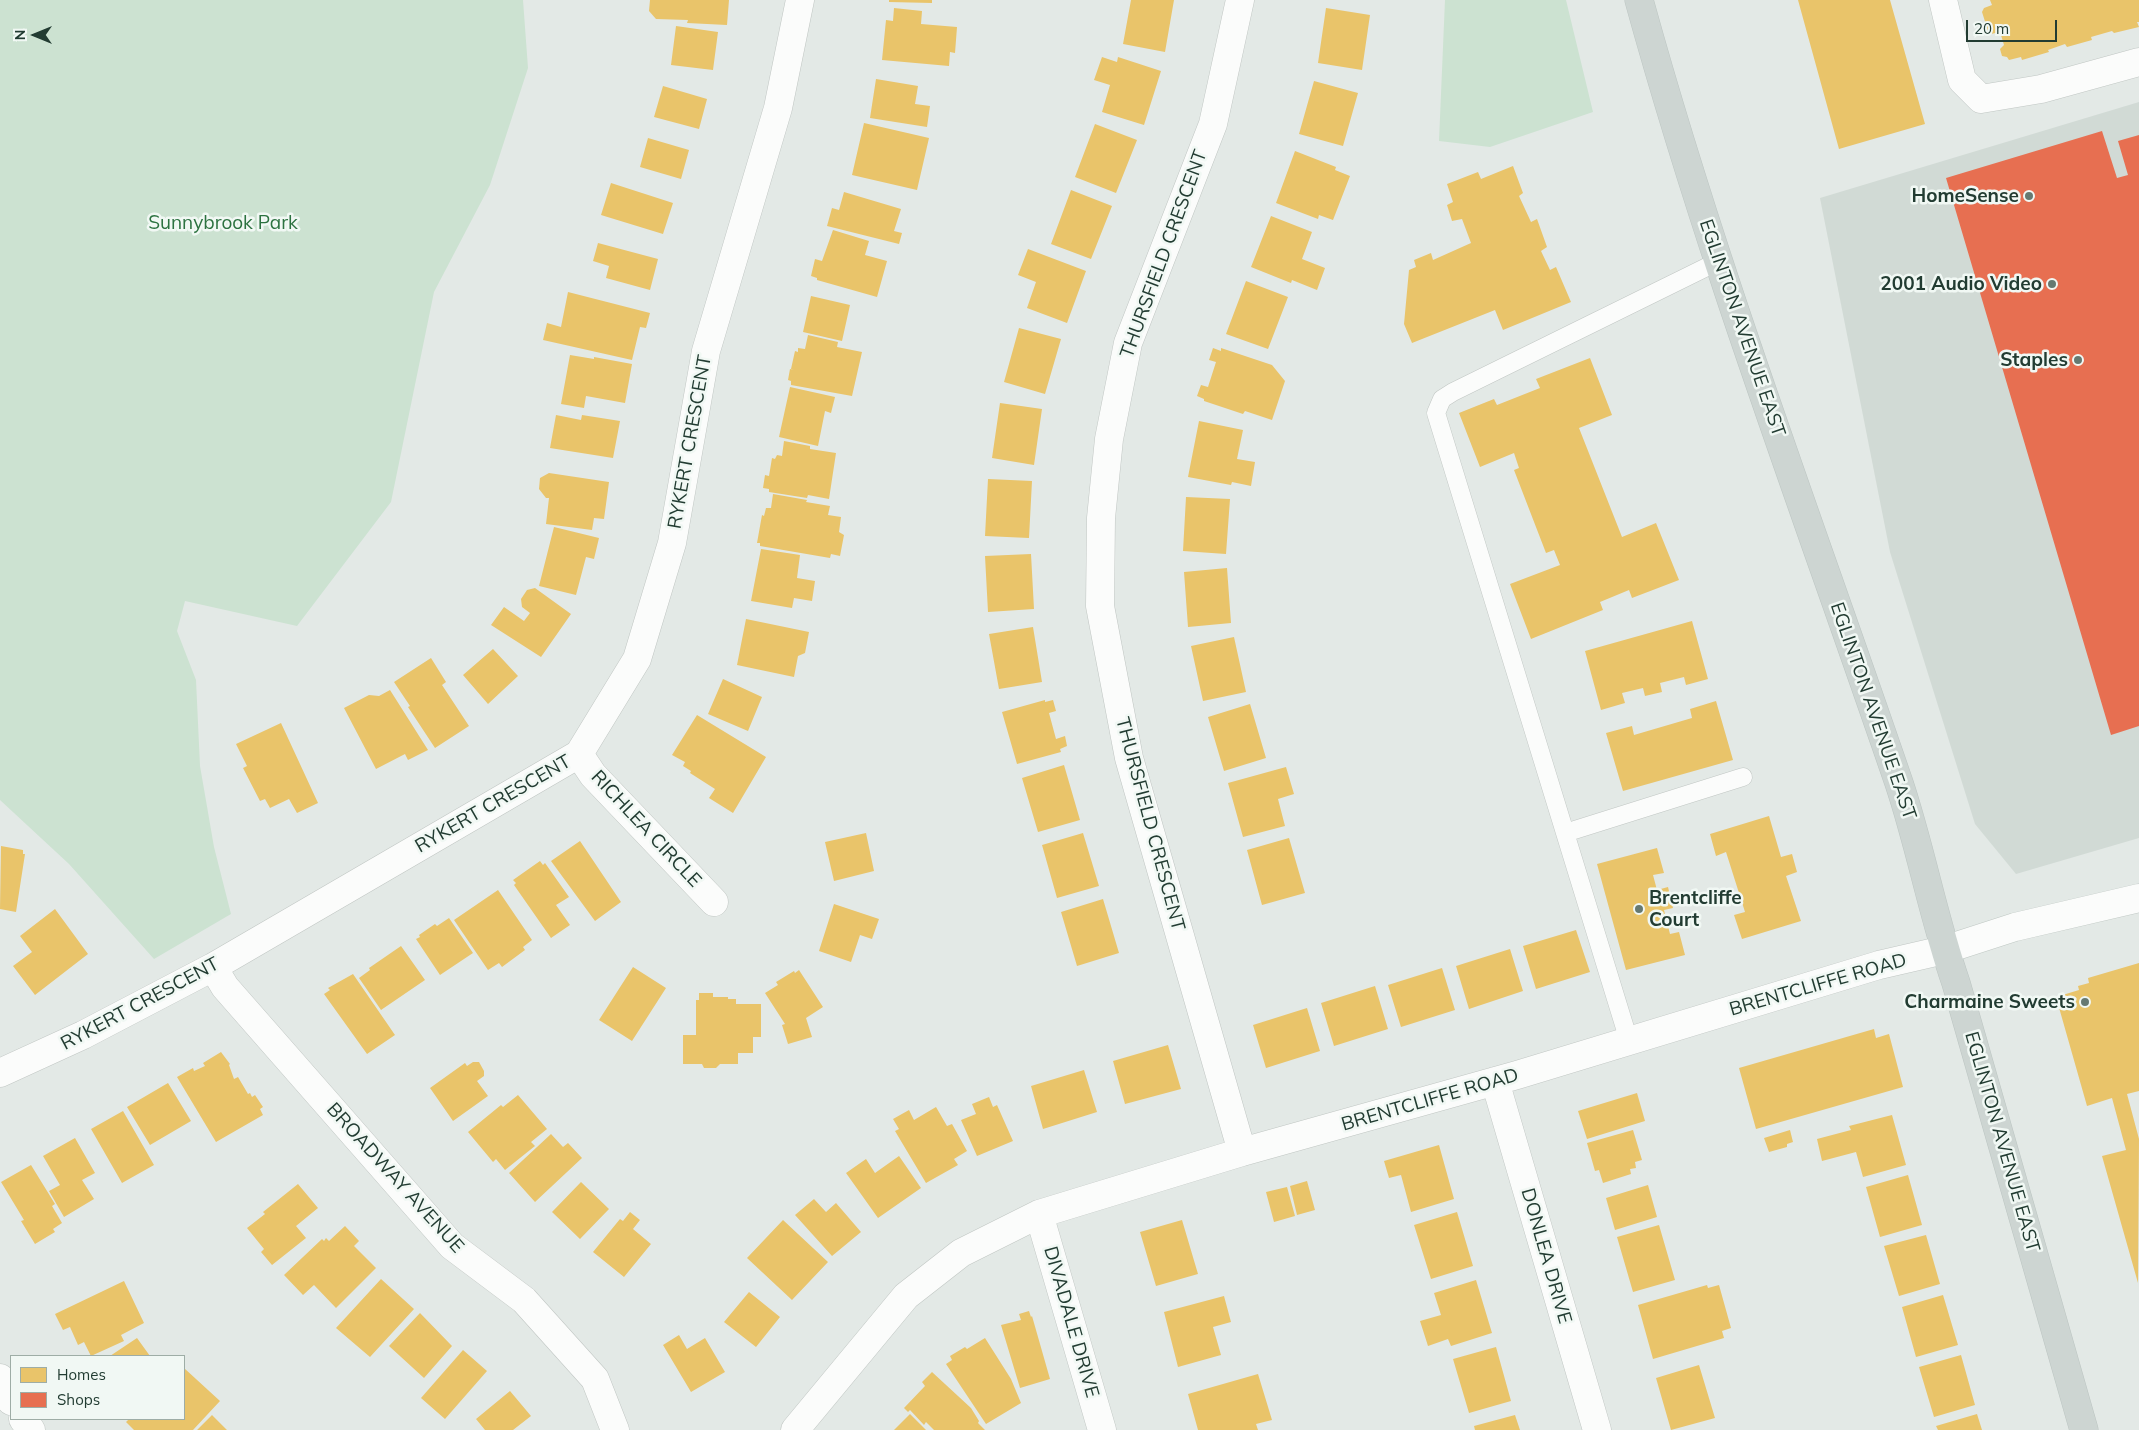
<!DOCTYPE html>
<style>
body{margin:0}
#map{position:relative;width:2139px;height:1430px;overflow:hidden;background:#e3e9e6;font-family:Mulish,sans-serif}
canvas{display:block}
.legend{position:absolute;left:10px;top:1355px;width:175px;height:65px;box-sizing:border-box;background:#f1f8f4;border:1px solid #9eada6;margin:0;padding:6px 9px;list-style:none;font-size:15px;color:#223c32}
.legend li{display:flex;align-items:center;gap:10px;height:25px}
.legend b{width:25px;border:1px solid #9eada6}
.north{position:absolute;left:10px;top:10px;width:50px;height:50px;-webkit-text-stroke:4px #f1f8f4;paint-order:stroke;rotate:270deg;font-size:14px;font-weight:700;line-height:20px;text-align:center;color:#223c32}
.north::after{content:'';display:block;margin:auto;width:18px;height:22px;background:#223c32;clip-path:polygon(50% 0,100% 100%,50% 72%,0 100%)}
.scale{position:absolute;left:1966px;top:20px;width:91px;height:22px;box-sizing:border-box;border:2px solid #223c32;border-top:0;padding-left:6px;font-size:15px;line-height:18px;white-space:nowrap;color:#223c32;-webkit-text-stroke:4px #f1f8f4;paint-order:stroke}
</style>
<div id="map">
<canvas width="2139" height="1430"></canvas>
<ul class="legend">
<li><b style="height:14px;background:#e9c46a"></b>Homes</li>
<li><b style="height:14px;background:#e76f51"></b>Shops</li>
</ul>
<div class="north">N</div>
<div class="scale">20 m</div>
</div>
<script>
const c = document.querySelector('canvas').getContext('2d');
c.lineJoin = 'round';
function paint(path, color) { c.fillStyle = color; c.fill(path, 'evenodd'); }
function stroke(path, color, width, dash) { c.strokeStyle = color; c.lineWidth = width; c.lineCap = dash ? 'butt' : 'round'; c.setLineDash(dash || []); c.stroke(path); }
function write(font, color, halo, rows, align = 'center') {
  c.font = font + ' Mulish,sans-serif'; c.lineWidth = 5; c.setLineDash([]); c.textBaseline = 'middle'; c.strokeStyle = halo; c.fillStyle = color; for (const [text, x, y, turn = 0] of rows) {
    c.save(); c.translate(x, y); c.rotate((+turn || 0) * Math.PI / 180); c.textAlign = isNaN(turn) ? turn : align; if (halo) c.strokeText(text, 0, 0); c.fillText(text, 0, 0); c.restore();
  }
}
paint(new Path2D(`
 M 2139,102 L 2139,838 L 2016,874 L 1975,824 L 1890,552 L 1820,198 Z`), '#d1dad5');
paint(new Path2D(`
 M 0,0 L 523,0 L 528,68 L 490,185 L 434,292 L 391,502 L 297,626 L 185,601 L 177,631 L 196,680 L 200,766 L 214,847 L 231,914 L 154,959 L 69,864 L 0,800 Z
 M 1445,0 L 1566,0 L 1593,112 L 1490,147 L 1439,141 Z`), '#cce2d1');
paint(new Path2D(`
 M 650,0 L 729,0 L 727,25 L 687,23 L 688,20 L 656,19 L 649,11 Z
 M 889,0 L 932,0 L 932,3 L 889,2 Z
 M 1131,0 L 1174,0 L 1165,52 L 1123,44 Z
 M 1798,0 L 1890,0 L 1925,124 L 1839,149 Z
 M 1990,0 L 2139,0 L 2139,22 L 2137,22 L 2139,27 L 2114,33 L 2112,31 L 2091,37 L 2092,40 L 2067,47 L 2065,44 L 2048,50 L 2049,52 L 2022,60 L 2021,57 L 2009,60 L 2007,57 L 2002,56 L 2000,49 L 2004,45 L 2000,32 L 1991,34 L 1988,31 L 1982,12 L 1984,8 L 1992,5 Z
 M 894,8 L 922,11 L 921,24 L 957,27 L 955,53 L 950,52 L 949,66 L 882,60 L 886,20 L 893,21 Z
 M 1326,8 L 1370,15 L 1362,70 L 1318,63 Z
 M 676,26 L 718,32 L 713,70 L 671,65 Z
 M 1102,57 L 1117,62 L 1118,57 L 1161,71 L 1144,125 L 1102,112 L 1110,85 L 1094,80 Z
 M 876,79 L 918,86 L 915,104 L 930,106 L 927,127 L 870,118 Z
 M 1314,81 L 1358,93 L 1343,146 L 1299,134 Z
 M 663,86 L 707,99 L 699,129 L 654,117 Z
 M 864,123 L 929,138 L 917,190 L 852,175 Z
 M 1095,124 L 1137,140 L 1116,193 L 1075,177 Z
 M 648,138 L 689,150 L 681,179 L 640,167 Z
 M 1295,151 L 1336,167 L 1335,170 L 1350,176 L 1333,220 L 1319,215 L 1318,219 L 1276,203 Z
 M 1513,166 L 1523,193 L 1519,196 L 1531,222 L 1537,219 L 1547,247 L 1541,251 L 1550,270 L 1556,267 L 1571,302 L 1503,330 L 1495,310 L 1412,343 L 1404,324 L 1409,270 L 1416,267 L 1414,260 L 1431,253 L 1433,260 L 1471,243 L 1462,219 L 1452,221 L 1447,205 L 1453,202 L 1447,184 L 1478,172 L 1481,179 Z
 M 611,183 L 673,203 L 663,234 L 601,215 Z
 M 1071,190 L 1112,206 L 1091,259 L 1051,244 Z
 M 844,192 L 901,209 L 894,231 L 902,233 L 899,244 L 827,226 L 832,208 L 839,210 Z
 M 1271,216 L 1312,232 L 1302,259 L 1325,268 L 1317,290 L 1292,280 L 1291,283 L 1251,267 Z
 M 833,230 L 869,241 L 865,255 L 887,261 L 877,297 L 817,280 L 817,278 L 811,276 L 815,259 L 822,261 Z
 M 598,243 L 658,259 L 650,290 L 606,278 L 609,266 L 593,261 Z
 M 1028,249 L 1086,271 L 1067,323 L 1027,308 L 1036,282 L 1018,275 Z
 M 1246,281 L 1288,297 L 1268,349 L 1226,334 Z
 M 568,292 L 650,313 L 646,328 L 640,327 L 632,360 L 543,340 L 547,323 L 561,327 Z
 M 811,296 L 850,305 L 842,341 L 803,332 Z
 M 1019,328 L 1061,339 L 1045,394 L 1004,382 Z
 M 808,335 L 838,342 L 837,347 L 862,352 L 852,396 L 791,385 L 791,381 L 788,380 L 790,369 L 794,370 L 791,369 L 795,351 L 798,352 L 798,348 L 805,349 Z
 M 1213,348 L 1221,351 L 1221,348 L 1272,365 L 1285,381 L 1272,420 L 1245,411 L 1243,414 L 1204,401 L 1204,399 L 1197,396 L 1201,385 L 1208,387 L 1216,362 L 1209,360 Z
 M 570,355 L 594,359 L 594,357 L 632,364 L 625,403 L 586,396 L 584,408 L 561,404 Z
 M 1590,358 L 1612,415 L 1579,428 L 1622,537 L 1656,523 L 1679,580 L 1632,598 L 1629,590 L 1600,602 L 1603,610 L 1531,639 L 1510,584 L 1560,565 L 1554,550 L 1546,553 L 1514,470 L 1519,468 L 1514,453 L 1480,467 L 1459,413 L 1494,399 L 1497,405 L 1540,388 L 1536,379 Z
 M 790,387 L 835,397 L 831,413 L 825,411 L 818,446 L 779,437 Z
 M 1000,403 L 1042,409 L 1034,465 L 992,458 Z
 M 556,415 L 581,420 L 582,415 L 620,421 L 613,458 L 550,448 Z
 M 1199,421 L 1243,430 L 1237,459 L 1255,462 L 1251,486 L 1232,482 L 1231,485 L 1188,477 Z
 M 784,441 L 810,446 L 810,449 L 836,453 L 829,499 L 808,495 L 807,498 L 769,492 L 769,489 L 763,488 L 765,475 L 769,476 L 772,458 L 775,459 L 777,455 L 782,456 Z
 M 549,473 L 609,482 L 604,519 L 594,518 L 592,530 L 546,524 L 549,498 L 546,498 L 539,489 L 540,478 Z
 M 988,479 L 1032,481 L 1029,538 L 985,536 Z
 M 773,494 L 807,500 L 806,502 L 830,506 L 828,515 L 841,517 L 839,532 L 844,535 L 840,556 L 831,554 L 830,558 L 760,546 L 760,543 L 757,543 L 762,515 L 764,516 L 766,508 L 771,508 Z
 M 1186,497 L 1230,499 L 1226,554 L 1183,551 Z
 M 554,527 L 599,538 L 594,559 L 586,557 L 576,595 L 539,586 Z
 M 761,549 L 800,555 L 797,578 L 815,581 L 812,601 L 794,598 L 792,608 L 751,601 Z
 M 1031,554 L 1034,609 L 988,612 L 985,556 Z
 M 1227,568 L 1231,623 L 1188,627 L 1184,572 Z
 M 535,588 L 571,614 L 541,657 L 491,625 L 504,607 L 524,621 L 530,613 L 522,607 L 521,599 L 527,590 Z
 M 746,619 L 809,632 L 805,653 L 798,656 L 794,677 L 737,665 Z
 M 1692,621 L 1708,679 L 1686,685 L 1684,677 L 1660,683 L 1662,692 L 1645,696 L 1643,688 L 1622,693 L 1625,703 L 1601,710 L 1585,651 Z
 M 1033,627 L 1042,682 L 999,689 L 989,634 Z
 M 1234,637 L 1246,692 L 1203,701 L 1191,646 Z
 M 493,649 L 518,676 L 488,704 L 463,675 Z
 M 431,658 L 446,682 L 442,685 L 469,726 L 435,748 L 408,707 L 410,706 L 394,682 Z
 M 723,679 L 762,697 L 748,731 L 708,714 Z
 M 390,690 L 428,750 L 408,760 L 405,754 L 376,769 L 344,708 L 369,695 L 379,696 Z
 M 1045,700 L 1045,702 L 1053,700 L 1056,711 L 1049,713 L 1056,739 L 1065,736 L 1067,746 L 1060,749 L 1061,752 L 1017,764 L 1002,712 Z
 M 1716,701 L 1733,760 L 1623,791 L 1606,733 L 1632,726 L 1634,735 L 1692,718 L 1690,709 Z
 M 1250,704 L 1266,758 L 1224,771 L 1208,717 Z
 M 697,715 L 766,757 L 733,813 L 709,798 L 715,789 L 690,773 L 691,771 L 683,766 L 685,762 L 672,755 Z
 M 281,723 L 318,803 L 297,813 L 289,799 L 270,808 L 265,799 L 260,801 L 243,768 L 247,766 L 236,744 Z
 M 1064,765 L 1080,820 L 1038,832 L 1022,778 Z
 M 1286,767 L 1294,794 L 1278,799 L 1285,826 L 1243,837 L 1228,783 Z
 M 1769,816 L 1781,857 L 1792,854 L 1797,872 L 1786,876 L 1801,921 L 1742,939 L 1734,915 L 1745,912 L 1726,852 L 1716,856 L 1710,834 Z
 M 866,833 L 874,871 L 834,881 L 825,842 Z
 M 1083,833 L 1099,886 L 1057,898 L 1042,845 Z
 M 1289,838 L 1305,893 L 1262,905 L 1247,850 Z
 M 580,841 L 621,902 L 595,921 L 551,861 Z
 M 1,846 L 23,850 L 23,854 L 25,854 L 16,912 L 0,909 Z
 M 1657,848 L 1664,873 L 1653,875 L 1657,890 L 1668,887 L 1673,908 L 1664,910 L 1670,934 L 1679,932 L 1685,955 L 1626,970 L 1597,864 Z
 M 540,861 L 543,865 L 545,863 L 569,897 L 556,905 L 570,925 L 551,938 L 514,885 L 516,883 L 513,880 Z
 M 498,890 L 532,940 L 523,947 L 525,950 L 502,967 L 499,963 L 488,970 L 454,920 Z
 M 1103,899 L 1119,953 L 1077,966 L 1061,912 Z
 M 834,904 L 879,919 L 872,939 L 860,935 L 851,962 L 819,951 Z
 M 55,909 L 88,954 L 35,995 L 13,966 L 32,952 L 20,936 Z
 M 449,918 L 473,953 L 440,975 L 416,939 L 420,937 L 419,935 L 435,924 L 437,926 Z
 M 1576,930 L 1590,972 L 1536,989 L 1523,946 Z
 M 401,946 L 425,980 L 381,1010 L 359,978 L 370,970 L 369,968 Z
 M 1510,949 L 1523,991 L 1469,1009 L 1456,966 Z
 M 2139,963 L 2139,1091 L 2127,1094 L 2139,1139 L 2138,1283 L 2102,1156 L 2126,1150 L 2112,1098 L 2087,1106 L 2056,997 L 2079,990 L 2078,986 L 2089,983 L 2088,978 Z
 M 633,967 L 666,988 L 632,1041 L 599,1020 Z
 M 1442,968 L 1455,1010 L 1401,1027 L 1388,985 Z
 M 799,970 L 823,1007 L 806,1018 L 812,1037 L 788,1044 L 782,1025 L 785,1024 L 765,993 L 778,985 L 776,982 L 794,971 L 795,973 Z
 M 353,974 L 395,1035 L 367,1054 L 324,994 L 330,990 L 328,988 Z
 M 1375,986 L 1388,1029 L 1334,1046 L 1321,1003 Z
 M 699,993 L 713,993 L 713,997 L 728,997 L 728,999 L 736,999 L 736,1004 L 761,1004 L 761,1037 L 753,1037 L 753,1053 L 738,1053 L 738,1064 L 720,1064 L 716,1068 L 704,1068 L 702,1064 L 683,1064 L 683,1035 L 696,1035 L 696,1000 L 699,1000 Z
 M 1307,1008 L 1320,1051 L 1266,1068 L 1253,1025 Z
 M 1874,1029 L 1876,1038 L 1889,1034 L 1903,1087 L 1756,1129 L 1739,1068 Z
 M 1168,1045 L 1181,1089 L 1125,1104 L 1113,1061 Z
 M 221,1052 L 230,1064 L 229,1065 L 234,1079 L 238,1077 L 248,1094 L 250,1093 L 252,1097 L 255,1095 L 263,1107 L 260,1109 L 263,1115 L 216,1142 L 177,1077 L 193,1068 L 194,1071 L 205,1066 L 203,1063 Z
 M 473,1062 L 479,1062 L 484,1071 L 484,1076 L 477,1081 L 488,1096 L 453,1121 L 430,1088 L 465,1063 L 467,1066 Z
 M 1084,1070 L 1097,1112 L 1043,1129 L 1031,1086 Z
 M 168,1083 L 191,1121 L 150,1145 L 127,1107 Z
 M 1637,1093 L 1645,1121 L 1587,1139 L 1578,1111 Z
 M 518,1095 L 547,1129 L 531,1142 L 535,1146 L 505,1170 L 496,1159 L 493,1162 L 468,1132 L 501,1105 L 503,1107 Z
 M 989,1097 L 993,1107 L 997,1105 L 1013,1141 L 977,1156 L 961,1120 L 976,1114 L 972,1104 Z
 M 936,1107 L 947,1126 L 952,1124 L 967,1151 L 954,1159 L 958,1165 L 926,1183 L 895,1131 L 899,1129 L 893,1119 L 909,1110 L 914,1120 Z
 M 123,1111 L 154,1165 L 122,1183 L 91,1129 Z
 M 1892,1115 L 1906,1165 L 1863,1177 L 1856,1152 L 1822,1161 L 1817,1139 L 1851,1130 L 1849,1126 Z
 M 1633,1130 L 1642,1160 L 1635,1162 L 1636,1168 L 1630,1169 L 1631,1174 L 1603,1183 L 1599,1170 L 1595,1171 L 1587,1143 Z
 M 1790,1130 L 1793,1142 L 1787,1144 L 1787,1147 L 1769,1152 L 1764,1138 Z
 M 551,1134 L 563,1147 L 568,1143 L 582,1158 L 535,1202 L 509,1173 Z
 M 75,1138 L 95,1173 L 82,1180 L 94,1199 L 64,1217 L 49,1191 L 60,1185 L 43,1156 Z
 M 1439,1145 L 1454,1199 L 1411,1212 L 1401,1175 L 1389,1178 L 1384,1161 Z
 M 899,1156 L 921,1188 L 878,1218 L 846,1173 L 866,1159 L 875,1173 Z
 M 31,1165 L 55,1204 L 52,1206 L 62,1223 L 53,1229 L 55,1232 L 35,1244 L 21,1221 L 24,1220 L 1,1182 Z
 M 1908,1175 L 1922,1225 L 1880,1237 L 1866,1187 Z
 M 1307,1181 L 1315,1210 L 1297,1215 L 1290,1186 Z
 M 581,1182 L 609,1209 L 580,1239 L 552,1212 Z
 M 298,1184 L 318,1208 L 296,1226 L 306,1238 L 272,1265 L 261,1252 L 264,1249 L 247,1228 L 265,1214 L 263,1212 Z
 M 1648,1185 L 1657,1217 L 1615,1230 L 1606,1198 Z
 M 1287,1187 L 1295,1216 L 1274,1222 L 1266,1192 Z
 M 814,1199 L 826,1212 L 836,1203 L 861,1232 L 832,1256 L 795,1215 Z
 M 630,1212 L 640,1220 L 633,1229 L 651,1244 L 624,1277 L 593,1252 L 620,1219 L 623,1221 Z
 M 1457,1212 L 1473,1266 L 1431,1279 L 1414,1225 Z
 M 783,1220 L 828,1262 L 792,1300 L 747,1258 Z
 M 1182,1220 L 1198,1274 L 1156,1286 L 1140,1232 Z
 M 1659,1225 L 1675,1280 L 1633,1292 L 1617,1237 Z
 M 345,1226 L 359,1241 L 354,1246 L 376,1268 L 336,1308 L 314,1285 L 303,1295 L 284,1275 L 322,1239 L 324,1241 L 326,1238 L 329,1241 Z
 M 1926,1235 L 1940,1284 L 1899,1296 L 1884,1246 Z
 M 381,1279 L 414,1309 L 370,1357 L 336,1328 Z
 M 1476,1280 L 1492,1333 L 1451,1346 L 1448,1339 L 1428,1346 L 1420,1321 L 1441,1315 L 1434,1293 Z
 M 124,1281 L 144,1323 L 121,1335 L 124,1341 L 91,1356 L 84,1342 L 78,1345 L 70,1327 L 63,1330 L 55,1314 Z
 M 1707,1285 L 1708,1288 L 1719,1285 L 1731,1328 L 1722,1331 L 1724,1338 L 1653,1359 L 1638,1305 Z
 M 749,1292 L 780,1317 L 756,1347 L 724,1322 Z
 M 1943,1295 L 1958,1345 L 1916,1357 L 1902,1307 Z
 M 1224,1296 L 1231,1322 L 1213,1327 L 1221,1355 L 1178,1367 L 1164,1312 Z
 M 1029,1311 L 1031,1317 L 1032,1316 L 1050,1379 L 1020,1388 L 1001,1325 L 1021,1320 L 1019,1314 Z
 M 420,1313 L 452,1346 L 424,1378 L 389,1346 Z
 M 679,1335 L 687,1349 L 705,1338 L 725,1372 L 691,1392 L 663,1345 Z
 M 137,1338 L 150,1356 L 110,1356 Z
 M 985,1338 L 1011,1379 L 1021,1403 L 986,1424 L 946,1364 L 952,1360 L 950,1356 L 965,1347 L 967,1349 Z
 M 1496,1347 L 1511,1401 L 1469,1413 L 1453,1359 Z
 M 463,1350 L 487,1371 L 445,1419 L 421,1398 Z
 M 1961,1355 L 1975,1405 L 1934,1417 L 1919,1367 Z
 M 1699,1365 L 1715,1418 L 1671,1430 L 1656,1378 Z
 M 184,1368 L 220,1401 L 193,1430 L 134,1430 L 126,1422 L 129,1419 L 184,1419 Z
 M 932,1372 L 971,1408 L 979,1421 L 978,1423 L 985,1430 L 934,1430 L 926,1422 L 924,1425 L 910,1410 L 908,1412 L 904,1408 L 925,1386 L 922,1382 Z
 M 1258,1374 L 1272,1420 L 1256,1424 L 1258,1430 L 1198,1430 L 1188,1394 Z
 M 510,1391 L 531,1416 L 513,1430 L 485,1430 L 476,1419 Z
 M 910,1414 L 926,1430 L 894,1430 Z
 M 1977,1414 L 1982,1430 L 1938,1430 L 1936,1426 Z
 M 212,1415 L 227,1430 L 197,1430 Z
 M 1515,1415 L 1520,1430 L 1475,1430 L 1474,1426 Z`), '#e9c46a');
paint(new Path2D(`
 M 2102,131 L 2117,178 L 2128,175 L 2118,141 L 2139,135 L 2139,726 L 2111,735 L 1946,178 Z`), '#e76f51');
const lane = new Path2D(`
 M 1565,833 L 1743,777
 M 1629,1041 L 1436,413 L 1442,399 L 1453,392 L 1719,261`);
const street = new Path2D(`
 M 1240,0 L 1213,124 L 1128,343 L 1109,439 L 1101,518 L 1100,606 L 1129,758 L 1242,1152
 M 1943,0 L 1962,80 L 1981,99 L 2041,89 L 2139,62
 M 579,754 L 593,775 L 714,902
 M 213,967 L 225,987 L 452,1246 L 524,1300 L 595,1379 L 615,1430
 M 0,1073 L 83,1035 L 213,967 L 579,754 L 637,659 L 672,543 L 706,351 L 778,108 L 800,0
 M 1495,1081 L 1597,1430
 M 1039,1214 L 1102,1430
 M 0,1378 L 11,1401
 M 23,1419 L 31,1430
 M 795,1430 L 906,1296 L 961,1253 L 1039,1214 L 1242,1152 L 1517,1075 L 1879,965 L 1944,950`);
const secondary = new Path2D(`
 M 1944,950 L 2015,927 L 2139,898`);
const primary = new Path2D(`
 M 1639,0 C 1712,265 1810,523 1899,783 C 1921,849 1933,917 1956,983 L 2084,1430`);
stroke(lane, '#c0c6c3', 19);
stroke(street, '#c0c6c3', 29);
stroke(secondary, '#bfc7c3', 29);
stroke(primary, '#bcc5c2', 29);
stroke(lane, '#fbfcfb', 18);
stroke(street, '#fbfcfb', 28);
stroke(secondary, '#fbfcfb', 28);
stroke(primary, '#cdd5d2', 28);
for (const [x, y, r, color] of [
 [2029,196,5,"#667971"],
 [2052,284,5,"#667971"],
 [2078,360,5,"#667971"],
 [1639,909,5,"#667971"],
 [2085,1002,5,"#667971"]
]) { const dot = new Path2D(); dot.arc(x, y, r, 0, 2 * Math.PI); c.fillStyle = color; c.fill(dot); stroke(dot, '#f1f8f4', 2); }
write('bold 19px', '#223c32', '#f1f8f4', [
 ["HomeSense",2019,196],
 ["2001 Audio Video",2042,284],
 ["Staples",2068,360],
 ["Brentcliffe",1649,898,"left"],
 ["Court",1649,920,"left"],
 ["Charmaine Sweets",2075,1002]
], 'right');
write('19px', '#2c7240', '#f1f8f4', [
 ["Sunnybrook Park",223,223]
]);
write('19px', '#223c32', '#f1f8f4', [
 ["THURSFIELD CRESCENT",1164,254,-70],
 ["EGLINTON AVENUE EAST",1742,328,71],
 ["RYKERT CRESCENT",690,442,-80],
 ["EGLINTON AVENUE EAST",1873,711,71],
 ["RYKERT CRESCENT",493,804,-30],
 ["THURSFIELD CRESCENT",1150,824,75],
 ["RICHLEA CIRCLE",646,829,47],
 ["BRENTCLIFFE ROAD",1818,985,-16],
 ["RYKERT CRESCENT",140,1004,-28],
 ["BRENTCLIFFE ROAD",1430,1100,-16],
 ["EGLINTON AVENUE EAST",2002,1142,74],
 ["BROADWAY AVENUE",395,1178,48],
 ["DONLEA DRIVE",1546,1256,74],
 ["DIVADALE DRIVE",1071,1322,74]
]);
</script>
